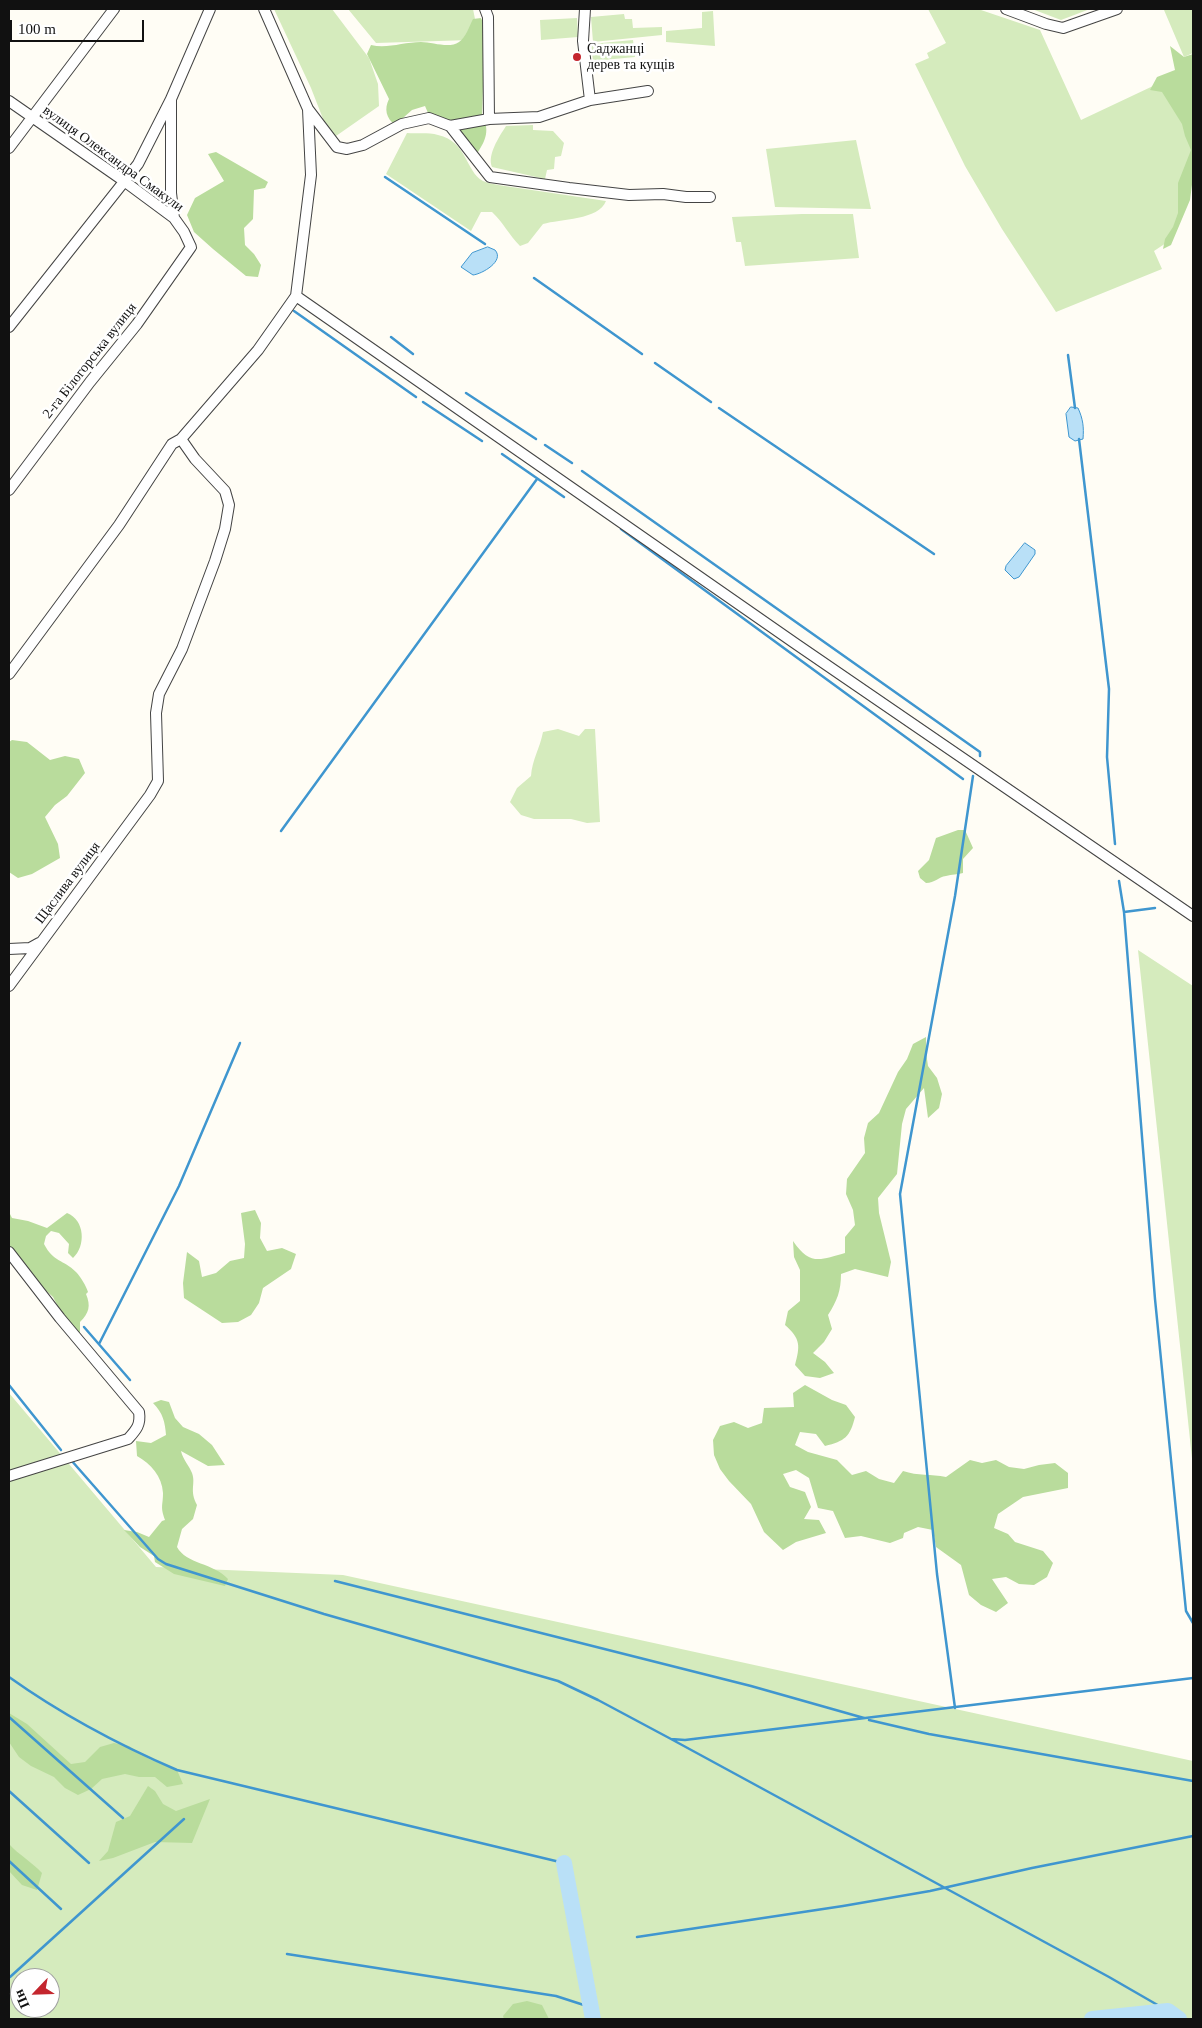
<!DOCTYPE html>
<meta charset="utf-8">
<style>
body{margin:0}
#map{position:relative;width:1202px;height:2028px;overflow:hidden;background:#fffdf5;font-family:"Times New Roman",serif}
canvas{display:block}
.frame{position:absolute;inset:0;border:10px solid #111;pointer-events:none}
.north{position:absolute;left:10px;top:1968px;width:50px;height:50px;box-sizing:border-box;background:#fff;border:1px solid #a0a0a0;border-radius:50%;rotate:246deg;font-size:14px;font-weight:700;line-height:20px;text-align:center;color:#111}
.north::after{content:'';display:block;margin:auto;width:18px;height:22px;background:#c4262e;clip-path:polygon(50% 0,100% 100%,50% 72%,0 100%)}
.scale{position:absolute;left:10px;top:20px;width:134px;height:22px;box-sizing:border-box;border:2px solid #111;border-top:0;padding-left:6px;font-size:15px;line-height:18px;white-space:nowrap;color:#111;-webkit-text-stroke:4px #fff;paint-order:stroke}
</style>
<div id="map">
<canvas width="1202" height="2028"></canvas>
<div class="frame"></div>
<div class="north">Пн</div>
<div class="scale">100 m</div>
</div>
<script>
const c = document.querySelector('canvas').getContext('2d');
c.lineJoin = 'round';
function paint(path, color) { c.fillStyle = color; c.fill(path, 'evenodd'); }
function stroke(path, color, width, dash) { c.strokeStyle = color; c.lineWidth = width; c.lineCap = dash ? 'butt' : 'round'; c.setLineDash(dash || []); c.stroke(path); }
function write(font, color, halo, rows, align = 'center') {
  c.font = font + ' "Times New Roman",serif'; c.lineWidth = 5; c.setLineDash([]); c.textBaseline = 'middle'; c.strokeStyle = halo; c.fillStyle = color; for (const [text, x, y, turn = 0] of rows) {
    c.save(); c.translate(x, y); c.rotate((+turn || 0) * Math.PI / 180); c.textAlign = isNaN(turn) ? turn : align; if (halo) c.strokeText(text, 0, 0); c.fillText(text, 0, 0); c.restore();
  }
}
paint(new Path2D(`
 M 274,9 L 332,9 L 369,58 L 378,84 L 379,106 L 336,136 L 327,129 L 311,88 Z
 M 348,9 L 473,9 L 475,19 L 470,40 L 376,43 Z
 M 928,9 L 978,9 L 1040,30 L 1081,120 L 1170,78 L 1193,124 L 1193,173 L 1172,239 L 1154,251 L 1162,269 L 1056,312 L 1002,229 L 965,166 L 915,64 L 929,58 L 927,53 L 946,43 Z
 M 1032,9 L 1090,9 L 1061,20 Z
 M 1168,9 L 1193,9 L 1193,53 L 1184,57 L 1164,10 Z
 M 713,11 L 715,46 L 666,42 L 666,31 L 702,28 L 702,12 Z
 M 624,14 L 625,19 L 632,19 L 633,28 L 662,27 L 662,35 L 593,42 L 591,17 Z
 M 577,18 L 578,37 L 541,40 L 540,20 Z
 M 633,40 L 635,57 L 593,61 L 591,44 Z
 M 533,125 L 533,130 L 553,131 L 564,143 L 561,156 L 555,157 L 554,169 L 547,170 L 545,179 L 492,167 C 487,155 499,137 506,126 Z
 M 407,133 C 416,134 428,132 438,135 C 468,142 465,171 483,181 C 487,183 494,184 498,185 L 606,201 C 599,220 560,219 543,224 L 528,243 L 520,246 C 509,235 503,222 492,212 L 481,212 L 471,231 L 386,174 Z
 M 856,140 L 871,209 L 775,207 L 766,149 Z
 M 802,214 L 853,214 L 859,258 L 745,266 L 741,242 L 736,242 L 732,217 Z
 M 558,729 L 579,736 L 585,729 L 595,729 L 600,822 L 587,823 L 571,819 L 534,819 L 521,815 L 510,802 L 517,788 L 531,776 C 532,760 540,748 543,732 Z
 M 1138,950 L 1193,986 L 1193,1468 Z
 M 9,1393 L 156,1567 L 343,1575 L 1193,1761 L 1193,2019 L 9,2019 ZM 20,1978 L 50,1978 L 50,2008 L 20,2008 Z`), '#d5ebbd');
paint(new Path2D(`
 M 481,18 L 485,27 L 482,116 C 490,129 486,140 478,152 L 474,151 C 460,133 451,119 428,113 L 425,106 L 412,110 L 395,125 C 386,118 384,109 389,99 L 367,54 L 371,45 C 387,49 404,42 421,42 C 433,42 449,49 459,42 C 466,37 469,27 473,19 Z
 M 1170,46 L 1184,57 L 1193,54 L 1193,177 L 1190,200 L 1171,245 L 1163,249 L 1165,239 L 1173,227 L 1178,213 L 1178,183 L 1191,150 L 1185,136 L 1182,124 L 1162,92 L 1150,90 L 1157,77 L 1175,70 Z
 M 216,152 L 268,182 L 265,188 L 254,190 L 253,219 L 244,228 L 245,245 L 254,254 L 261,265 L 258,277 L 246,276 L 213,249 L 194,232 L 187,215 L 195,198 L 224,181 L 208,154 Z
 M 12,740 L 27,742 L 50,760 L 65,756 L 79,759 L 85,773 L 67,796 L 55,805 L 45,817 L 58,844 L 60,858 L 32,874 L 18,878 L 9,872 L 9,742 Z
 M 958,830 L 965,830 L 973,848 L 963,859 L 963,873 C 957,875 952,874 946,876 C 938,877 935,883 926,883 L 920,878 L 918,871 L 929,860 L 936,838 Z
 M 926,1037 L 926,1052 L 928,1066 L 937,1078 L 942,1094 L 939,1108 L 928,1118 L 924,1088 L 906,1109 L 902,1124 L 897,1174 L 878,1198 L 879,1213 L 891,1262 L 888,1277 L 855,1269 L 841,1274 C 841,1291 837,1301 828,1315 L 832,1329 L 824,1342 L 813,1353 L 825,1362 L 834,1373 L 820,1378 L 805,1376 L 795,1365 C 800,1346 801,1339 785,1325 L 788,1311 L 800,1301 L 800,1270 L 794,1257 L 793,1241 C 810,1266 820,1260 845,1253 L 845,1237 L 855,1225 L 853,1210 L 846,1194 L 847,1179 L 865,1153 L 864,1138 L 868,1123 L 879,1113 L 898,1072 L 907,1059 L 913,1044 Z
 M 255,1210 L 261,1223 L 260,1238 L 267,1251 L 282,1248 L 296,1254 L 291,1269 L 263,1288 L 259,1303 L 251,1315 L 238,1322 L 222,1323 L 184,1298 L 183,1283 L 187,1252 L 199,1261 L 202,1277 L 216,1273 L 230,1261 L 244,1258 L 245,1244 L 241,1213 Z
 M 9,1212 L 12,1218 L 28,1221 L 47,1228 L 67,1213 C 85,1220 86,1246 73,1258 L 68,1253 L 69,1244 L 59,1233 L 51,1231 L 46,1236 L 44,1244 C 54,1263 63,1259 76,1272 C 81,1277 86,1286 88,1292 L 86,1294 C 91,1306 89,1313 80,1322 L 80,1334 L 64,1318 L 53,1297 L 42,1287 L 9,1247 Z
 M 805,1385 L 832,1400 L 846,1405 L 855,1417 C 850,1437 845,1441 825,1446 L 816,1434 L 800,1432 L 795,1445 L 808,1452 L 837,1460 L 852,1475 L 866,1471 L 879,1479 L 894,1483 L 903,1471 C 918,1476 931,1474 946,1477 L 970,1460 L 982,1463 L 996,1460 L 1009,1467 L 1024,1469 L 1039,1465 L 1055,1463 L 1068,1473 L 1068,1488 L 1023,1497 L 998,1514 L 994,1528 L 1008,1534 L 1015,1542 L 1043,1551 L 1053,1563 L 1047,1577 L 1034,1585 L 1019,1584 L 1006,1577 L 992,1579 L 1008,1603 L 996,1612 L 981,1605 L 969,1595 L 961,1565 L 936,1547 L 933,1530 L 918,1527 L 904,1533 L 903,1538 L 890,1543 L 861,1536 L 845,1538 L 833,1511 L 818,1508 L 809,1478 L 796,1470 L 783,1474 L 790,1487 L 805,1492 L 811,1507 L 804,1519 L 819,1520 L 826,1533 L 796,1542 L 783,1550 L 764,1532 L 751,1504 L 729,1481 L 720,1469 L 714,1455 L 713,1440 L 720,1426 L 734,1422 L 748,1428 L 762,1423 L 764,1408 L 794,1407 L 793,1393 Z
 M 161,1400 L 169,1402 L 175,1418 L 183,1427 L 199,1434 L 212,1445 L 225,1465 L 208,1466 L 181,1451 C 183,1460 189,1465 192,1473 C 196,1484 189,1490 197,1505 L 193,1519 L 182,1529 L 177,1547 C 186,1564 214,1563 228,1579 L 225,1586 L 174,1574 L 155,1562 L 154,1556 L 140,1547 L 124,1530 L 137,1532 L 149,1537 L 162,1521 L 165,1520 C 160,1506 163,1506 163,1493 C 162,1476 151,1464 137,1456 L 136,1441 L 151,1443 L 166,1435 C 165,1422 163,1413 153,1403 Z
 M 9,1713 L 27,1724 L 71,1764 L 85,1762 L 100,1747 L 114,1743 L 129,1746 L 149,1759 L 177,1770 L 183,1784 L 167,1787 L 155,1777 L 139,1777 L 125,1774 L 102,1779 L 91,1789 L 78,1795 L 65,1788 L 54,1777 L 31,1766 L 19,1757 L 9,1742 Z
 M 148,1786 L 155,1791 L 163,1804 L 176,1811 L 210,1799 L 192,1843 L 155,1842 L 113,1858 L 99,1861 L 108,1851 L 116,1822 L 130,1816 Z
 M 9,1844 C 19,1855 32,1862 42,1873 L 37,1890 L 22,1885 L 9,1871 Z
 M 527,2001 L 542,2005 L 549,2019 L 504,2019 L 503,2016 L 513,2004 Z
 M 1157,2008 L 1170,2019 L 1087,2019 L 1103,2015 L 1128,2014 Z`), '#b9dc9c');
const water = new Path2D(`
 M 488,247 L 495,250 C 505,261 482,274 473,275 L 461,267 L 472,253 Z
 M 1071,407 L 1078,408 C 1083,419 1084,427 1083,439 L 1075,441 L 1069,437 L 1066,414 Z
 M 1025,543 L 1035,550 L 1035,554 L 1019,577 L 1014,579 L 1005,570 L 1006,566 Z`);
paint(water, '#b9e0f7');
stroke(water, '#3f96cf', 1);
stroke(new Path2D(`
 M 385,177 L 485,244
 M 534,278 L 642,354
 M 294,311 L 416,397
 M 391,337 L 413,354
 M 1068,355 L 1075,408
 M 655,363 L 711,402
 M 466,393 L 536,439
 M 423,402 L 482,441
 M 719,408 L 934,554
 M 1079,439 L 1109,689 L 1107,757 L 1115,844
 M 545,445 L 572,463
 M 502,454 L 564,497
 M 582,471 L 980,752 L 980,756
 M 621,529 L 963,779
 M 281,831 L 537,479
 M 1119,881 L 1124,912 L 1155,1299 L 1186,1611 L 1193,1623
 M 1124,912 L 1155,908
 M 84,1327 L 130,1380
 M 99,1344 L 179,1186 L 240,1043
 M 9,1385 L 61,1450
 M 71,1460 L 158,1559 L 166,1564 L 324,1614 L 558,1681 L 598,1700 L 671,1739 L 685,1740 L 1193,1678
 M 335,1581 L 751,1686 L 864,1718
 M 9,1677 C 61,1714 119,1745 177,1770 L 564,1863
 M 955,1708 L 937,1574 L 900,1194 L 955,896 L 973,776
 M 9,1717 L 123,1818
 M 869,1720 L 929,1734 L 1193,1781
 M 671,1739 L 1109,1977 L 1168,2011
 M 9,1791 L 89,1863
 M 9,1861 L 61,1909
 M 637,1937 L 843,1906 L 930,1891 L 1032,1868 L 1193,1836
 M 287,1954 L 556,1996 L 590,2007
 M 10,1977 L 184,1819`), '#3f96cf', 2.5);
stroke(new Path2D(`
 M 564,1863 L 593,2019
 M 1092,2019 L 1168,2011 L 1179,2019`), '#b9e0f7', 16);
const street = new Path2D(`
 M 485,9 L 488,17 L 489,119
 M 1006,9 L 1046,24 L 1063,28 L 1117,9
 M 590,100 L 648,91
 M 9,101 L 124,181 L 174,218 L 184,232 L 191,247 L 137,324 L 90,382 L 9,490
 M 308,109 L 337,147 L 347,149 L 363,145 L 402,124 L 429,118 L 450,126 L 489,119 L 539,117 L 590,100 L 583,41 L 585,9
 M 450,126 L 490,177 L 569,188 L 629,195 L 663,194 L 686,197 L 710,197
 M 9,148 L 114,9
 M 174,218 L 171,193 L 171,99 L 210,9
 M 296,296 L 796,644 L 1193,916
 M 9,327 L 138,164 L 171,99
 M 9,674 L 119,525 L 172,444 L 181,439 L 258,350 L 296,296 L 311,175 L 308,109 L 264,9
 M 9,949 L 30,948 L 39,943
 M 9,986 L 150,795 L 158,781 L 156,713 L 159,694 L 182,649 L 215,561 L 225,529 L 229,505 L 225,491 L 195,459 L 181,439
 M 9,1252 L 60,1318 L 139,1412 C 141,1425 136,1430 128,1439 L 9,1476`);
stroke(street, '#444', 12);
stroke(street, '#fff', 10);
for (const [x, y, r, color] of [
 [577,57,5,"#c4262e"]
]) { const dot = new Path2D(); dot.arc(x, y, r, 0, 2 * Math.PI); c.fillStyle = color; c.fill(dot); stroke(dot, '#fff', 2); }
write('14px', '#111', '#fff', [
 ["Саджанці",587,49],
 ["дерев та кущів",587,65]
], 'left');
write('14px', '#111', '#fff', [
 ["вулиця Олександра Смакули",113,159,36],
 ["2-га Білогорська вулиця",90,361,-52],
 ["Щаслива вулиця",68,883,-53]
]);
</script>
